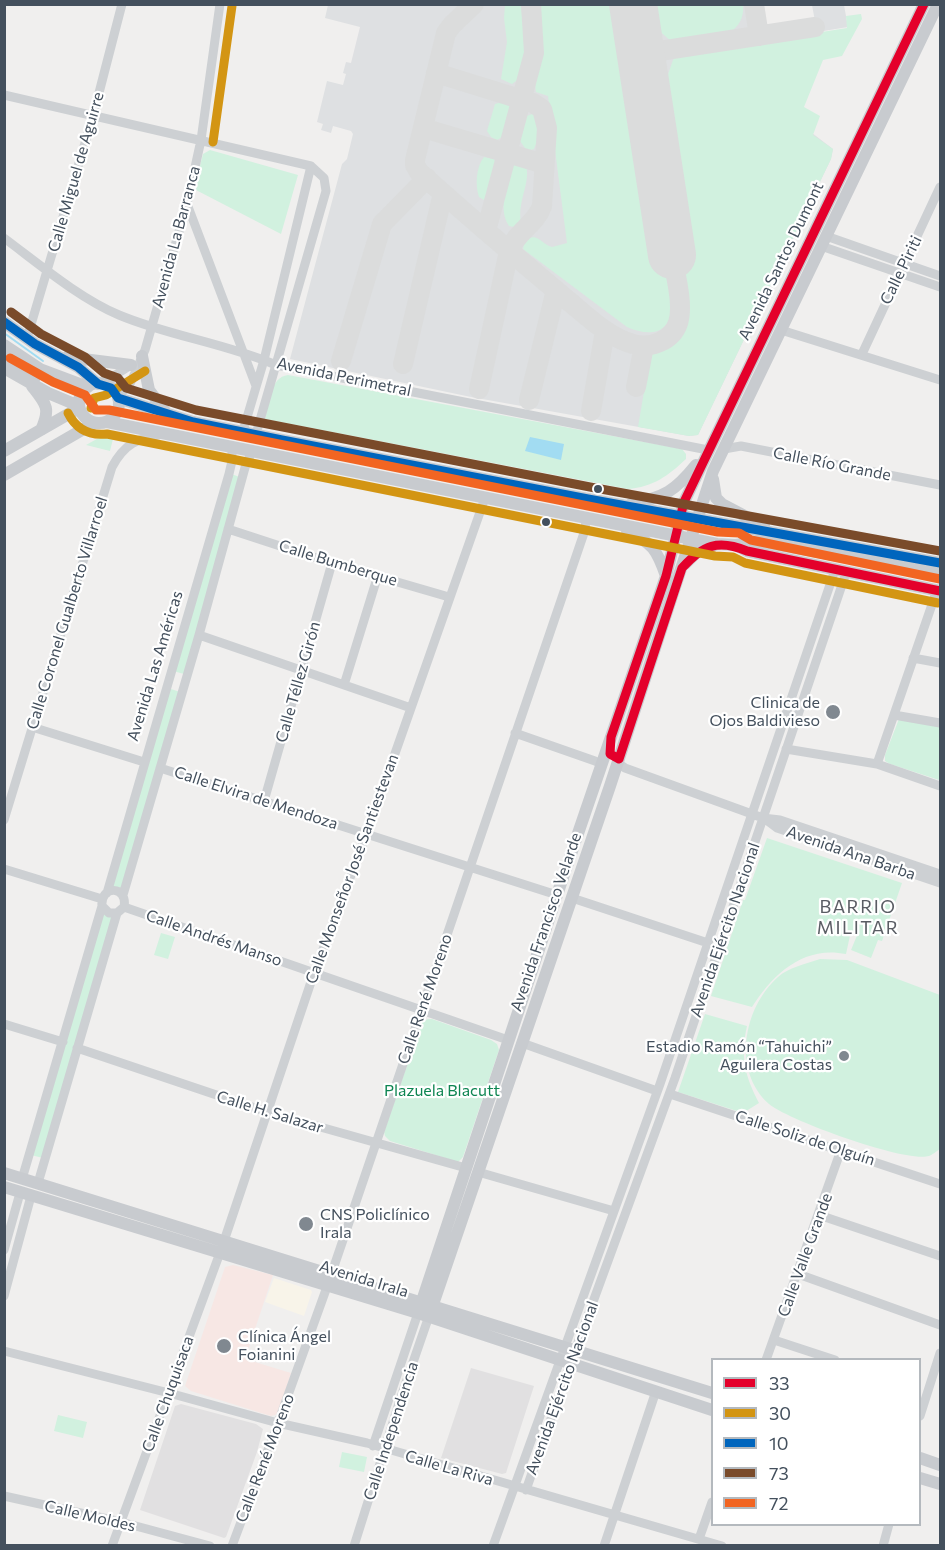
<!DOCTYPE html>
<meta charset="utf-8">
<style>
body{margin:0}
#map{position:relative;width:945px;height:1550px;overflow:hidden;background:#f0efee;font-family:Commissioner,sans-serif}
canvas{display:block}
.frame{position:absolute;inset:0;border:6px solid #44505d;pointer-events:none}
.legend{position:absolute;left:711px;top:1358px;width:210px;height:168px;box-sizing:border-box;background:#fff;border:2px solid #b4b9be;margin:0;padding:8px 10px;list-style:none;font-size:18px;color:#44505d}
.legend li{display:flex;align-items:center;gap:12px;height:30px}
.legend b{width:30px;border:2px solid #b4b9be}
</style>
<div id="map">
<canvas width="945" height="1550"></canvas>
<div class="frame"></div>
<ul class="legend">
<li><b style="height:8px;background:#e4002b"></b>33</li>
<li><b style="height:8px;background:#d39513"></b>30</li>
<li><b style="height:8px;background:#0065bd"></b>10</li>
<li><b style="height:8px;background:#7a4b2a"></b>73</li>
<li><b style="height:8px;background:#f26522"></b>72</li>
</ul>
</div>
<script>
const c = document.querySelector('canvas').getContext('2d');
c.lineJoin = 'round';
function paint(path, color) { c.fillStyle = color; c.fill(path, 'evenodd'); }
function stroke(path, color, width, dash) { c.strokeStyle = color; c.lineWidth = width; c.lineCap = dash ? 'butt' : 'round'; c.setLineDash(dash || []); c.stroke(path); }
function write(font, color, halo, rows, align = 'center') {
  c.font = font + ' Commissioner,sans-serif'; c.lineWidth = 4.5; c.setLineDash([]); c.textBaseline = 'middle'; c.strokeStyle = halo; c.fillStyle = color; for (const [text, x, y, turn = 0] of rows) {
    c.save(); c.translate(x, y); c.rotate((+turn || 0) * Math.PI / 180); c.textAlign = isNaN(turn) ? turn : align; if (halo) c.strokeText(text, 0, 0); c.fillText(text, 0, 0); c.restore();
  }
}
paint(new Path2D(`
 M 274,1278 L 311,1290 L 312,1292 L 304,1316 L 265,1302 Z`), '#f8f4e9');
paint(new Path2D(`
 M 471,1368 L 534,1386 L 506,1473 L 502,1474 L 441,1458 Z
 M 181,1404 L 256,1424 L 263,1429 L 257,1452 L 226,1537 L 224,1538 L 140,1510 L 175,1406 Z`), '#e1e0e1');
paint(new Path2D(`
 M 233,1265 L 273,1275 L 245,1359 L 291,1373 L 278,1414 L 271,1416 L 191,1391 L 185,1386 L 225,1267 Z`), '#f7e7e4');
paint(new Path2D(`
 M 328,5 L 761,5 L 778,107 L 833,149 L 831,159 L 698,435 L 689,436 L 471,397 L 290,359 L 342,164 L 347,159 L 353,134 L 351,131 L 333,126 L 331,133 L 321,130 L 323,124 L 317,122 L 327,81 L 343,85 L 346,74 L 343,73 L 346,62 L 351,63 L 360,27 L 325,18 Z
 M 812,5 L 844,5 L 848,27 L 817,32 Z`), '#dee0e2');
paint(new Path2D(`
 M 505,5 L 521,6 L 525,48 L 520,78 L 512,84 L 501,79 L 507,42 L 504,18 Z
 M 539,5 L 615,5 L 652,261 L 664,259 C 666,272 673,299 671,311 C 668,337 645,335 627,327 L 523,249 L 525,240 C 538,232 541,244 552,247 L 567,243 L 548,96 L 536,92 L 535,84 L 543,50 Z
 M 653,5 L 743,5 C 744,14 741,24 733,30 C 724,35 684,39 671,41 L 657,29 Z
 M 861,14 L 862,19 L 842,56 L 823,60 L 804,107 L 820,116 L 813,135 L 833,149 L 831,159 L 698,435 L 689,436 L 638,427 L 649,362 L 647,354 C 701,345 687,296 683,257 L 694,254 L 665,83 L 673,60 L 677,55 L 847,28 L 846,16 Z
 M 502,102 L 508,103 C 515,115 510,134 497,140 L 491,137 L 487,131 L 495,104 Z
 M 532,114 L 539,117 L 542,129 L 534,149 L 527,151 L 520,141 L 527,116 Z
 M 210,150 L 298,175 L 281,234 L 194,189 L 203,154 Z
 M 484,157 L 494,159 C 501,174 491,187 484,200 L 479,197 C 475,185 476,167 484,157 Z
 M 522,163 L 526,166 C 531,182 517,202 521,222 L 514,227 L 509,226 C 497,208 508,183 513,165 Z
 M 288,375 L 682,449 L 686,454 L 686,459 C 668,476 653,487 628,489 L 265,419 C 269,404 270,377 288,375 Z
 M 104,435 L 113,439 L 110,451 L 86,445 Z
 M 231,474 L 240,477 L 184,674 L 173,671 Z
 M 168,688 L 180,692 L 122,891 L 110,887 Z
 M 899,719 L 940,726 L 940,775 L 939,780 L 890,764 L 885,761 L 885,755 Z
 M 767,838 L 902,883 L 882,941 L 878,940 L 871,958 L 851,950 L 858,933 L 851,931 L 846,954 C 803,945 772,975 752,1007 L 711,996 L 743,900 L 745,900 Z
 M 102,914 L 114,917 L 43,1158 L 31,1155 Z
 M 161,933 L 175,937 L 168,959 L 154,955 Z
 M 820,959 L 847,960 L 940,995 L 940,1149 C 937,1151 932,1155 929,1156 C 905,1163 788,1120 769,1104 C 732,1071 743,1008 778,977 C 789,967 806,964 820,959 Z
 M 705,1014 L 747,1026 C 740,1057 745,1076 759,1103 L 743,1113 L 678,1092 Z
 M 428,1019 L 432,1019 L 491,1040 L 497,1044 L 499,1050 L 463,1157 L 458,1162 L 390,1141 L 385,1136 L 384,1132 L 422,1022 Z
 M 58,1415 L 87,1422 L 83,1438 L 54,1431 Z
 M 342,1452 L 367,1457 L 364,1472 L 339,1467 Z`), '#d1f1df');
paint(new Path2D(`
 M 530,437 L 564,444 L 561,460 L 525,451 Z`), '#a2dcf2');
stroke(new Path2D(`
 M 4,333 L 43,361`), '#a2dcf2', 2);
stroke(new Path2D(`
 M 474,4 L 452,25 L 446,33 L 415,160 L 415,165 L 419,172 C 467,215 516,257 565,298 C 585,314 607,337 633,344 C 650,349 672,341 678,323 C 684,305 675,273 672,255
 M 754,4 L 759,36
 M 640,54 L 815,27
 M 436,73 L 533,103 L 542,109 L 547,128 L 542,206 C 536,224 516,232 509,251 L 479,389
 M 423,128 L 544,164
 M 486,231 L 534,53 L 531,4
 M 341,361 L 382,224 L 427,178
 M 403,364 L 443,193
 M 636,387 L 644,346
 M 529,400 L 556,290
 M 591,411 L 605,331`), '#dbdcdc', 20);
stroke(new Path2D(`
 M 633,4 L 672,255`), '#dbdcdc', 48);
stroke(new Path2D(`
 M 4,95 L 311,166
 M 187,204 L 256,386
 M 826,236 L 940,276
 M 4,238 C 39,264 79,298 119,315 C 169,336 225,343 276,365 L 708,450
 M 821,246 L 940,287
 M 781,330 L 940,380
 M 27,338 L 93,116 L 122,4
 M 862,354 L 940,187
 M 101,384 L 131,365
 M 118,397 L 130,384 L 145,350 L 187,204 L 201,140 L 220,4
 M 243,431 L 264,360 L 311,166
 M 256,434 L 326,191 L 324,178 L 311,166
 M 724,449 L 741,446 L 940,485
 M 228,529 L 332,563 L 449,597
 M 199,635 L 411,708
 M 913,658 L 940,663
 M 344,685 L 378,575
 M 894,715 L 940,723
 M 32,727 L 144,762
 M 515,733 L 595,761 L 601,764
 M 786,749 L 877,764 L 940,786
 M 618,763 L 625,768 L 763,818 L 780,820 L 940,874
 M 877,764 L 937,590
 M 160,768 L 557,895
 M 264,801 L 332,563
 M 765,819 L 777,828 L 940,883
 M 4,820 L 112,467 C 125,443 137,439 162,434
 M 4,869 L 102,899
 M 107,893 L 229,474 L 232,461 L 232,448
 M 123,895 L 199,635 L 246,464 L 252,452
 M 572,898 L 708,943
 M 124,907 L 508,1040
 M 4,1024 L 63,1042
 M 522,1043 L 657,1091
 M 77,1048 L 267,1112 L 466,1168
 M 670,1094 L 940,1184
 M 478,1172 L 614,1211
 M 22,1179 L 102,906 C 100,885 128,885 124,907 L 117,913 L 109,913 L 102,906
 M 38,1183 L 117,913
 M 819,1215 L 940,1256
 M 4,1250 L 20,1193
 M 798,1274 L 940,1325
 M 4,1296 L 31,1196
 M 774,1340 L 835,1360
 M 4,1351 L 169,1393 L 278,1423 L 367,1443 L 722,1546
 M 766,1360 L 841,1150
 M 920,1416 L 940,1353
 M 373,1446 L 418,1313
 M 526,1490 L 571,1362 L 675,1078 L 846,573
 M 4,1496 L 121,1522 L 210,1546
 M 699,1539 L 712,1502
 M 112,1546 L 221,1250 L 314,973 L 367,833 L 485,498
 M 232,1546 L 278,1423 L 328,1284 L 585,530 L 586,518
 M 354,1546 L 400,1400 L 429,1316
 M 493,1546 L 660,1084 L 835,570
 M 604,1546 L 656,1391
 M 883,1546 L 889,1524`), '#cdd0d3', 9);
stroke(new Path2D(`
 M 4,322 L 35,344 L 78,367 L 98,384
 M 4,345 L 40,369 L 88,387
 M 4,356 L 34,380
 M 142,356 L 149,390 L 167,414
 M 67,357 L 131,365
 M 4,368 L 48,393 L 79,406
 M79 403a20 20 0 1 1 40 0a20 20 0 1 1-40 0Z
 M 32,386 C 46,404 51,408 41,430
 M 118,398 L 193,422 L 282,440 L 588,499 L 940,563
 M 107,422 L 717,544 L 736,545 L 759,541 L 940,575
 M 4,451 L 79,408
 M 4,475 L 94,423
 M 713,479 L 716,498 L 722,504 L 764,526
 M 631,504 C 665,497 675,491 696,465
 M 627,531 C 653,543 657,550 666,576
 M 736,545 L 747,551 L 940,591
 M 685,564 L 698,551 L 717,544
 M 4,1173 L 712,1393
 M 4,1187 L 418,1313 L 712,1410
 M 418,1313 L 558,892 L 666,576 L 684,502 L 924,4
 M 429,1316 L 610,786 L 713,471 L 938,4
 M 920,1458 L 940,1465
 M 920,1478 L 940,1484`), '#c8cbcf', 12);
stroke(new Path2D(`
 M 924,4 L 684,502 L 666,576 L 611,737 L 610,754 L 619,759 L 682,568 C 703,545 718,539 747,551 L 940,591`), '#e4002b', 9);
stroke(new Path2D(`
 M 213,142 L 232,6
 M 91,408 L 94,398 L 106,395 L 145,371
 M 68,413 C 76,429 89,436 107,434 L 715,556 L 733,557 L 745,563 L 938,603`), '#d39513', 9);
stroke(new Path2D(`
 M 4,322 L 35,344 L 78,367 L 98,384 L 111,388 L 118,398 L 193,422 L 282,440 L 588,499 L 940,563`), '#0065bd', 9);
stroke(new Path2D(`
 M 11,312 L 41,334 L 85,357 L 104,373 L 118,378 L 126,388 L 196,410 L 590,487 L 940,551`), '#7a4b2a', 9);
stroke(new Path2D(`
 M 10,358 L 53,382 L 85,395 L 96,410 L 109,410 L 718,532 L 739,533 L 751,540 L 940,579`), '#f26522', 9);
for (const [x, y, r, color] of [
 [598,489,5,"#44505d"],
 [546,522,5,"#44505d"],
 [833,712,8,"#808890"],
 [844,1056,6,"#808890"],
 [306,1224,8,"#808890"],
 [224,1346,8,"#808890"]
]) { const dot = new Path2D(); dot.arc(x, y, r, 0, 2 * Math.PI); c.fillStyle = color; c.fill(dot); stroke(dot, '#fff', 2); }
write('16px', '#44505d', '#fff', [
 ["Calle Miguel de Aguirre",76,172,-74],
 ["Avenida La Barranca",176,237,-75],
 ["Avenida Santos Dumont",781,261,-64],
 ["Calle Piriti",901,270,-64],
 ["Avenida Perimetral",344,377,12],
 ["Calle Río Grande",832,464,11],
 ["Calle Bumberque",338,563,17],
 ["Calle Coronel Gualberto Villarroel",67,613,-73],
 ["Avenida Las Américas",155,666,-73],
 ["Calle Téllez Girón",298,682,-74],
 ["Calle Elvira de Mendoza",256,798,18],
 ["Avenida Ana Barba",851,853,19],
 ["Calle Monseñor José Santiestevan",352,869,-70],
 ["Avenida Francisco Velarde",546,922,-71],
 ["Avenida Ejército Nacional",725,930,-71],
 ["Calle Andrés Manso",214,938,19],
 ["Calle René Moreno",425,999,-71],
 ["Calle H. Salazar",270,1112,17],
 ["Calle Soliz de Olguín",805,1138,18],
 ["Calle Valle Grande",805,1255,-70],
 ["Avenida Irala",364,1279,17],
 ["Avenida Ejército Nacional",562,1388,-70],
 ["Calle Chuquisaca",168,1394,-70],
 ["Calle Independencia",391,1431,-72],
 ["Calle René Moreno",265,1458,-69],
 ["Calle La Riva",449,1468,16],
 ["Calle Moldes",90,1516,13]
]);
write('16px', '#44505d', '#fff', [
 ["Clinica de",820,703],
 ["Ojos Baldivieso",820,721],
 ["Estadio Ramón “Tahuichi”",832,1047],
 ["Aguilera Costas",832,1065],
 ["CNS Policlínico",320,1215,"left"],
 ["Irala",320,1233,"left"],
 ["Clínica Ángel",238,1337,"left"],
 ["Foianini",238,1355,"left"]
], 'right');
write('16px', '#0e8552', '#fff', [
 ["Plazuela Blacutt",442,1091]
]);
c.letterSpacing = '1.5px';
write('18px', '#5a5d64', '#fff', [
 ["BARRIO",858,907],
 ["MILITAR",858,928]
]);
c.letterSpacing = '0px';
</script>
